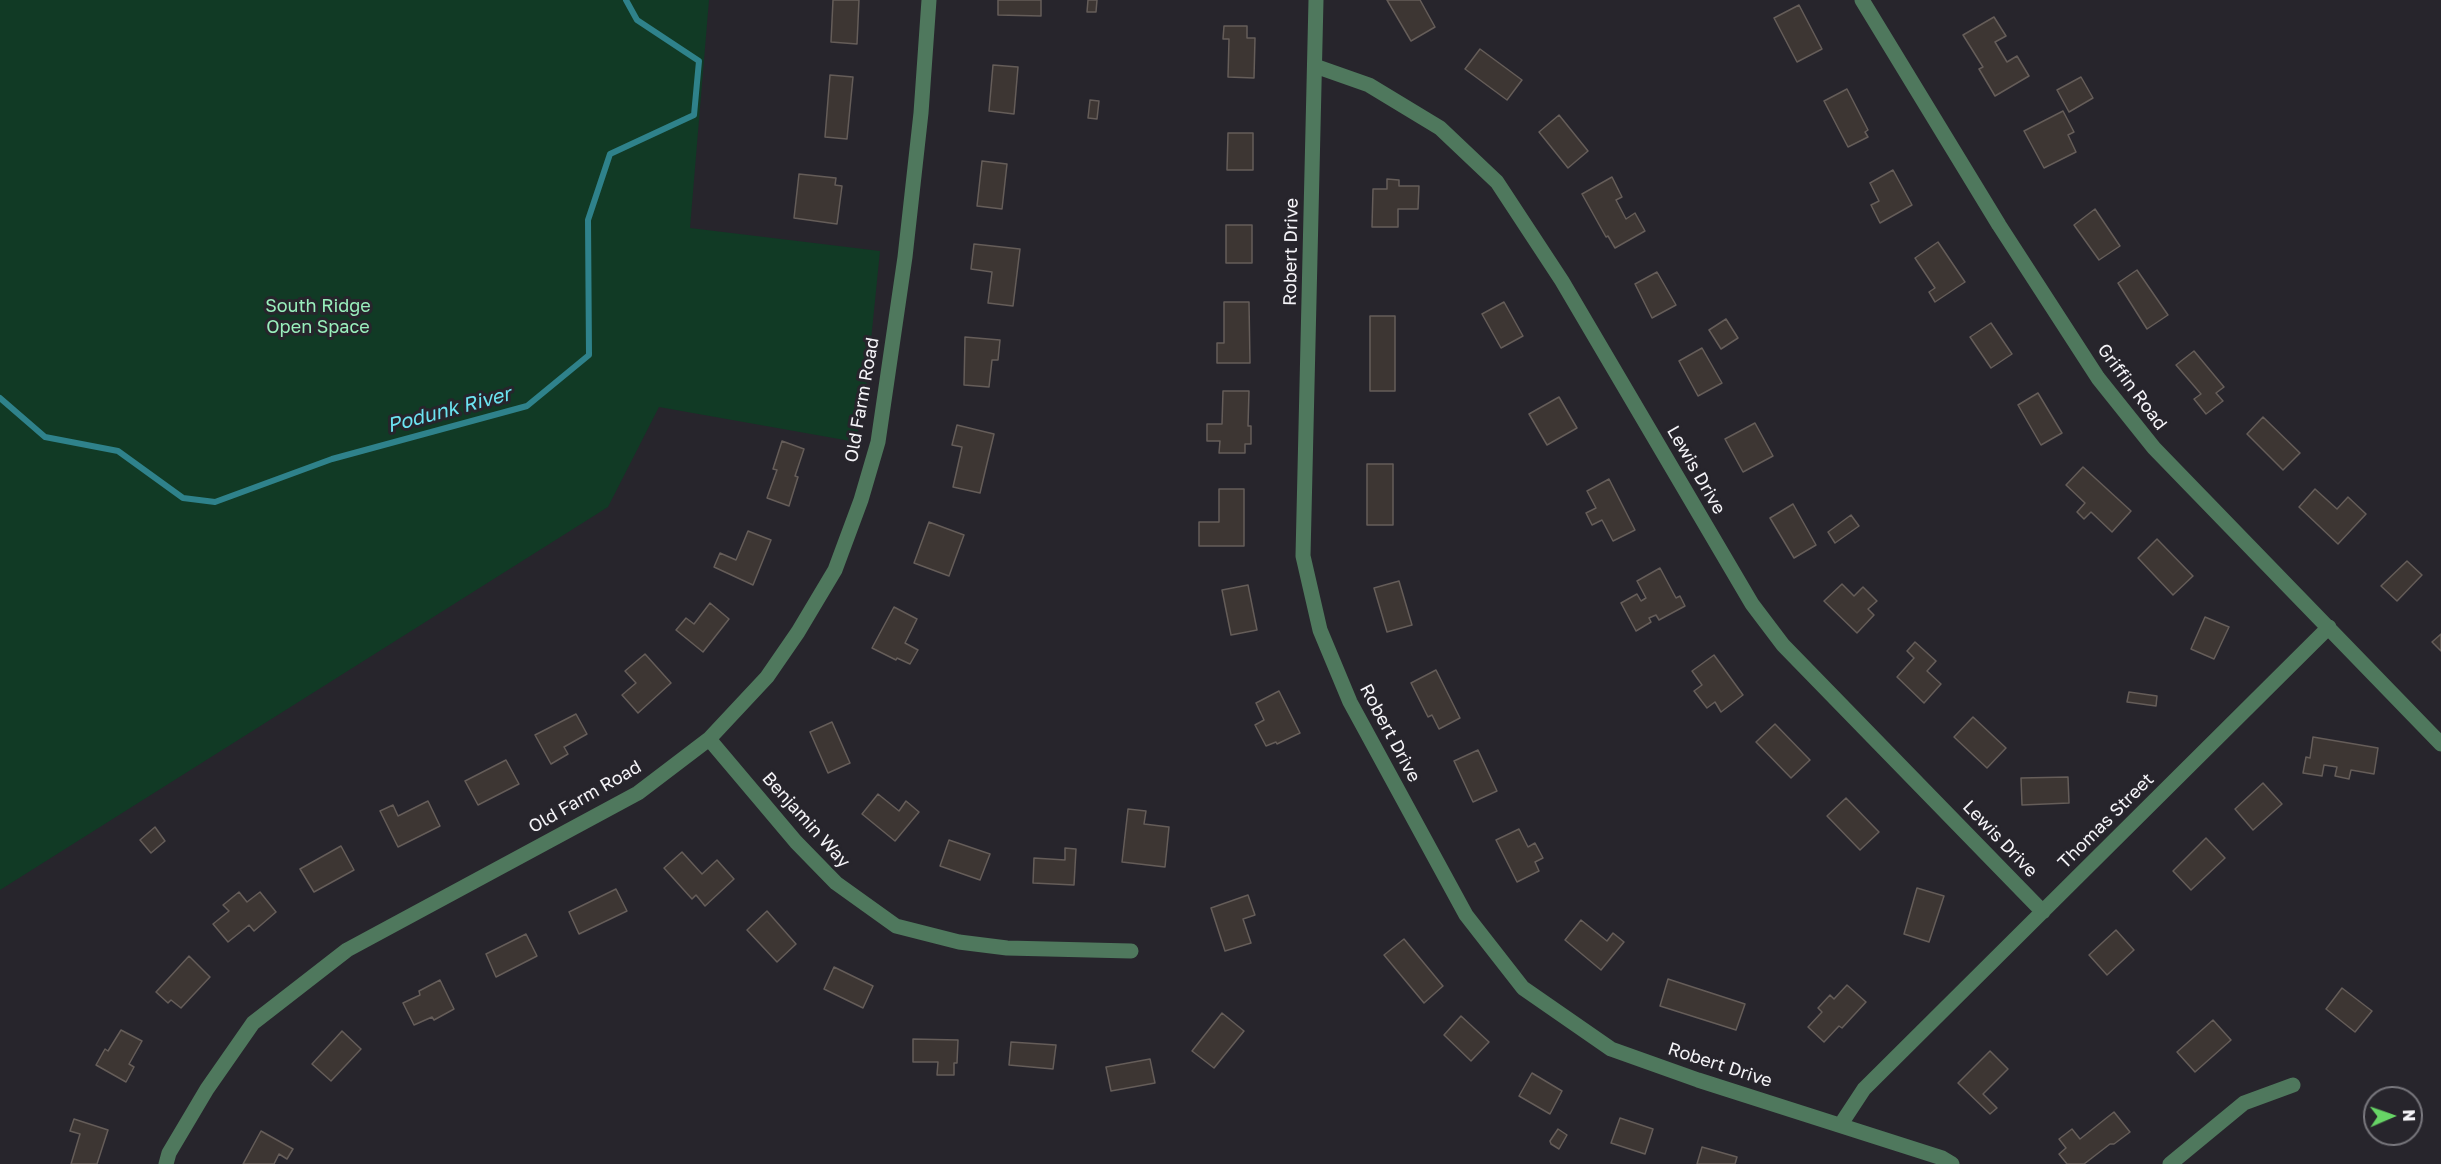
<!DOCTYPE html>
<style>
body{margin:0}
#map{position:relative;width:2441px;height:1164px;overflow:hidden;background:#27252c;font-family:"Golos Text",sans-serif}
canvas{display:block}
.north{position:absolute;left:2363px;top:1086px;width:60px;height:60px;box-sizing:border-box;background:#27252c;border:2px solid #79787e;border-radius:50%;rotate:88deg;font-size:16px;font-weight:700;line-height:24px;text-align:center;color:#f5f4f8}
.north::after{content:'';display:block;margin:auto;width:21px;height:27px;background:#67d466;clip-path:polygon(50% 0,100% 100%,50% 72%,0 100%)}
</style>
<div id="map">
<canvas width="2441" height="1164"></canvas>
<div class="north">N</div>
</div>
<script>
const c = document.querySelector('canvas').getContext('2d');
c.lineJoin = 'round';
function paint(path, color) { c.fillStyle = color; c.fill(path, 'evenodd'); }
function stroke(path, color, width, dash) { c.strokeStyle = color; c.lineWidth = width; c.lineCap = dash ? 'butt' : 'round'; c.setLineDash(dash || []); c.stroke(path); }
function write(font, color, halo, rows, align = 'center') {
  c.font = font + ' "Golos Text",sans-serif'; c.lineWidth = 6; c.setLineDash([]); c.textBaseline = 'middle'; c.strokeStyle = halo; c.fillStyle = color; for (const [text, x, y, turn = 0] of rows) {
    c.save(); c.translate(x, y); c.rotate((+turn || 0) * Math.PI / 180); c.textAlign = isNaN(turn) ? turn : align; if (halo) c.strokeText(text, 0, 0); c.fillText(text, 0, 0); c.restore();
  }
}
paint(new Path2D(`
 M 0,0 L 709,0 L 690,228 L 880,251 L 867,380 L 856,442 L 659,407 L 608,507 L 0,890 Z`), '#113a25');
stroke(new Path2D(`
 M 0,398 L 45,437 L 118,451 L 183,498 L 215,502 L 332,459 L 527,406 L 589,355 L 588,220 L 610,154 L 694,115 L 699,61 L 637,20 L 626,0`), '#2f828b', 6);
const building = new Path2D(`
 M 833,0 L 859,0 L 857,44 L 831,42 Z
 M 998,0 L 1041,0 L 1041,16 L 998,15 Z
 M 1088,0 L 1097,0 L 1096,12 L 1087,12 Z
 M 1387,0 L 1420,0 L 1435,27 L 1411,41 Z
 M 1799,5 L 1822,49 L 1797,62 L 1774,18 Z
 M 1994,17 L 2006,36 L 1995,42 L 2007,62 L 2017,56 L 2029,76 L 1995,96 L 1979,69 L 1983,67 L 1963,35 Z
 M 1224,26 L 1247,26 L 1247,38 L 1255,38 L 1254,78 L 1228,77 L 1229,39 L 1223,39 Z
 M 1480,49 L 1522,80 L 1507,100 L 1465,69 Z
 M 993,65 L 1018,67 L 1014,114 L 989,111 Z
 M 830,75 L 853,77 L 847,139 L 825,137 Z
 M 2081,77 L 2093,98 L 2069,112 L 2057,90 Z
 M 1847,89 L 1868,130 L 1865,132 L 1868,137 L 1848,147 L 1824,101 Z
 M 1090,100 L 1099,101 L 1097,119 L 1088,118 Z
 M 2063,111 L 2074,132 L 2068,135 L 2076,152 L 2044,168 L 2024,131 Z
 M 1559,115 L 1588,151 L 1568,168 L 1539,132 Z
 M 1228,133 L 1253,133 L 1253,170 L 1227,170 Z
 M 982,161 L 1007,164 L 1002,209 L 977,206 Z
 M 1893,170 L 1912,205 L 1880,223 L 1871,205 L 1879,201 L 1870,183 Z
 M 799,174 L 836,178 L 835,185 L 842,186 L 837,224 L 794,218 Z
 M 1612,177 L 1622,197 L 1616,200 L 1626,219 L 1635,213 L 1645,231 L 1615,248 L 1608,236 L 1606,237 L 1582,194 Z
 M 1387,179 L 1399,180 L 1399,186 L 1419,186 L 1418,209 L 1398,209 L 1398,227 L 1372,227 L 1373,189 L 1387,189 Z
 M 2095,209 L 2120,246 L 2099,260 L 2074,225 Z
 M 1226,225 L 1252,225 L 1252,263 L 1226,263 Z
 M 1938,242 L 1965,282 L 1935,302 L 1929,292 L 1935,288 L 1915,258 Z
 M 974,244 L 1020,249 L 1013,306 L 988,303 L 992,272 L 971,269 Z
 M 2137,270 L 2168,315 L 2147,329 L 2118,283 Z
 M 1657,272 L 1676,305 L 1652,318 L 1635,284 Z
 M 1224,302 L 1249,302 L 1250,363 L 1217,363 L 1217,343 L 1224,343 Z
 M 1504,302 L 1523,336 L 1501,348 L 1482,314 Z
 M 1370,316 L 1395,316 L 1395,391 L 1370,391 Z
 M 1726,319 L 1738,338 L 1721,349 L 1709,330 Z
 M 1991,323 L 2012,354 L 1991,368 L 1970,337 Z
 M 965,337 L 1000,340 L 998,360 L 992,360 L 989,387 L 964,385 Z
 M 1702,348 L 1722,383 L 1698,396 L 1679,361 Z
 M 2194,351 L 2224,387 L 2216,393 L 2223,401 L 2206,414 L 2194,399 L 2201,394 L 2176,365 Z
 M 1223,391 L 1249,391 L 1248,426 L 1251,426 L 1251,444 L 1245,444 L 1245,453 L 1219,453 L 1220,441 L 1207,441 L 1207,424 L 1222,424 Z
 M 2038,393 L 2062,433 L 2041,445 L 2018,405 Z
 M 1559,397 L 1577,428 L 1547,445 L 1529,414 Z
 M 2263,417 L 2300,453 L 2283,470 L 2247,434 Z
 M 1755,423 L 1773,456 L 1743,472 L 1725,439 Z
 M 957,425 L 994,434 L 980,493 L 953,487 L 962,447 L 952,445 Z
 M 782,441 L 804,449 L 795,476 L 798,477 L 789,506 L 767,498 L 777,470 L 773,469 Z
 M 1367,464 L 1393,464 L 1393,525 L 1367,525 Z
 M 2083,467 L 2131,511 L 2112,532 L 2091,512 L 2084,519 L 2077,512 L 2085,503 L 2066,485 Z
 M 1609,479 L 1635,530 L 1613,541 L 1602,520 L 1592,525 L 1586,513 L 1596,508 L 1587,491 Z
 M 1219,489 L 1244,489 L 1244,546 L 1199,546 L 1199,522 L 1219,522 Z
 M 2315,489 L 2337,509 L 2348,497 L 2366,514 L 2338,544 L 2299,507 Z
 M 1793,504 L 1816,545 L 1794,558 L 1770,518 Z
 M 1851,515 L 1859,526 L 1835,543 L 1828,532 Z
 M 929,522 L 964,535 L 949,576 L 914,563 Z
 M 748,531 L 771,540 L 753,585 L 714,567 L 720,553 L 736,560 Z
 M 2157,539 L 2193,576 L 2173,595 L 2138,558 Z
 M 2407,561 L 2422,575 L 2397,601 L 2381,586 Z
 M 1660,568 L 1676,598 L 1680,596 L 1685,606 L 1659,620 L 1656,615 L 1649,618 L 1651,622 L 1636,631 L 1621,603 L 1637,594 L 1641,601 L 1646,598 L 1637,581 Z
 M 1399,581 L 1412,625 L 1387,632 L 1374,588 Z
 M 1842,584 L 1854,596 L 1863,587 L 1877,601 L 1868,609 L 1874,615 L 1857,633 L 1824,601 Z
 M 1248,585 L 1257,630 L 1231,635 L 1222,590 Z
 M 710,603 L 729,619 L 703,652 L 676,630 L 686,618 L 694,624 Z
 M 894,607 L 917,619 L 905,643 L 918,650 L 910,664 L 897,658 L 896,660 L 872,648 Z
 M 2205,617 L 2229,627 L 2214,659 L 2191,649 Z
 M 2441,634 L 2441,651 L 2432,642 Z
 M 1915,642 L 1936,661 L 1927,671 L 1941,684 L 1924,703 L 1897,677 L 1914,658 L 1907,651 Z
 M 645,654 L 671,683 L 638,713 L 622,695 L 636,683 L 625,671 Z
 M 1714,655 L 1743,695 L 1721,712 L 1715,702 L 1707,708 L 1694,691 L 1702,685 L 1692,671 Z
 M 1436,670 L 1460,718 L 1439,729 L 1432,715 L 1428,717 L 1411,683 Z
 M 1279,691 L 1300,733 L 1277,744 L 1276,742 L 1266,746 L 1255,725 L 1264,720 L 1256,703 Z
 M 2129,692 L 2157,696 L 2156,706 L 2127,702 Z
 M 576,714 L 587,734 L 564,747 L 568,754 L 551,764 L 535,735 Z
 M 1973,717 L 2006,748 L 1987,768 L 1954,737 Z
 M 832,722 L 850,763 L 828,773 L 810,732 Z
 M 1775,724 L 1810,760 L 1791,778 L 1756,742 Z
 M 2313,737 L 2378,748 L 2374,774 L 2351,770 L 2349,779 L 2335,776 L 2337,767 L 2324,765 L 2322,776 L 2303,773 L 2306,757 L 2310,758 Z
 M 1478,750 L 1497,791 L 1473,802 L 1454,761 Z
 M 506,760 L 519,784 L 478,805 L 465,781 Z
 M 2068,777 L 2069,803 L 2022,805 L 2021,778 Z
 M 2263,783 L 2282,804 L 2253,830 L 2235,809 Z
 M 878,794 L 899,811 L 906,801 L 919,812 L 895,841 L 862,814 Z
 M 1846,798 L 1879,832 L 1860,850 L 1827,816 Z
 M 428,801 L 440,826 L 398,847 L 380,811 L 393,805 L 398,816 Z
 M 1128,809 L 1146,811 L 1144,824 L 1169,827 L 1165,867 L 1122,862 Z
 M 155,827 L 165,841 L 151,853 L 140,840 Z
 M 1519,829 L 1528,847 L 1535,843 L 1543,858 L 1535,862 L 1539,871 L 1517,882 L 1496,840 Z
 M 2206,838 L 2225,858 L 2191,890 L 2173,871 Z
 M 949,840 L 990,854 L 980,880 L 940,866 Z
 M 341,846 L 354,870 L 314,892 L 300,869 Z
 M 1065,848 L 1076,849 L 1074,885 L 1033,883 L 1034,858 L 1065,860 Z
 M 682,852 L 702,874 L 717,860 L 734,879 L 705,906 L 696,895 L 692,899 L 664,868 Z
 M 1917,888 L 1944,896 L 1929,942 L 1904,934 Z
 M 616,889 L 627,911 L 579,934 L 569,912 Z
 M 239,892 L 247,902 L 260,892 L 276,912 L 254,931 L 249,925 L 228,942 L 213,924 L 229,911 L 223,905 Z
 M 1248,895 L 1255,915 L 1243,919 L 1251,943 L 1225,951 L 1211,908 Z
 M 767,911 L 796,944 L 777,962 L 747,930 Z
 M 1581,920 L 1607,941 L 1613,933 L 1624,942 L 1601,970 L 1565,940 Z
 M 2116,930 L 2134,950 L 2107,975 L 2089,955 Z
 M 526,934 L 537,956 L 496,977 L 486,954 Z
 M 1404,939 L 1443,986 L 1424,1003 L 1384,955 Z
 M 189,956 L 210,977 L 181,1008 L 171,1000 L 168,1003 L 156,992 Z
 M 834,967 L 873,986 L 863,1008 L 824,989 Z
 M 1668,979 L 1745,1004 L 1736,1030 L 1660,1006 Z
 M 440,980 L 454,1009 L 434,1020 L 432,1017 L 414,1025 L 403,1003 L 420,995 L 419,991 Z
 M 1847,985 L 1866,1002 L 1842,1028 L 1839,1026 L 1824,1042 L 1808,1027 L 1822,1012 L 1818,1008 L 1830,995 L 1834,999 Z
 M 2342,988 L 2372,1011 L 2355,1032 L 2326,1009 Z
 M 1222,1013 L 1244,1031 L 1214,1068 L 1192,1051 Z
 M 1461,1016 L 1489,1042 L 1471,1061 L 1444,1035 Z
 M 2213,1020 L 2231,1040 L 2195,1072 L 2177,1052 Z
 M 121,1030 L 142,1041 L 129,1064 L 134,1067 L 126,1082 L 96,1065 L 105,1049 L 108,1051 Z
 M 342,1031 L 361,1049 L 331,1081 L 312,1064 Z
 M 913,1039 L 958,1040 L 957,1063 L 954,1063 L 954,1075 L 937,1075 L 938,1062 L 913,1062 Z
 M 1011,1042 L 1056,1045 L 1053,1069 L 1009,1065 Z
 M 1990,1051 L 2008,1069 L 1983,1094 L 1997,1108 L 1990,1114 L 1958,1083 Z
 M 1150,1059 L 1155,1083 L 1111,1091 L 1106,1067 Z
 M 1532,1073 L 1562,1091 L 1550,1114 L 1519,1096 Z
 M 2114,1112 L 2130,1132 L 2114,1144 L 2110,1144 L 2084,1164 L 2067,1164 L 2059,1154 L 2066,1148 L 2059,1139 L 2072,1129 L 2080,1139 Z
 M 1620,1118 L 1653,1129 L 1645,1154 L 1611,1143 Z
 M 74,1119 L 108,1130 L 97,1164 L 71,1164 L 80,1134 L 70,1131 Z
 M 1558,1129 L 1567,1135 L 1559,1149 L 1551,1144 L 1550,1141 Z
 M 261,1131 L 293,1149 L 287,1159 L 279,1154 L 274,1164 L 243,1164 Z
 M 1702,1147 L 1737,1157 L 1735,1164 L 1697,1164 Z`);
paint(building, '#3d3633');
stroke(building, '#655d59', 1.5);
stroke(new Path2D(`
 M 1316,0 L 1303,556 L 1320,630 L 1350,702 L 1466,915 L 1523,988 L 1611,1049 L 1698,1080 L 1942,1158 L 1952,1164
 M 1862,0 L 1999,225 L 2098,378 L 2154,448 L 2441,744
 M 1315,66 L 1369,85 L 1440,128 L 1497,182 L 1562,281 L 1752,604 L 1783,645 L 2043,912
 M 709,739 L 796,842 L 836,883 L 896,926 L 959,942 L 1007,948 L 1131,951
 M 1841,1124 L 1864,1089 L 2329,627
 M 166,1164 L 169,1153 L 207,1089 L 253,1023 L 347,950 L 638,793 L 709,739 L 767,677 L 798,632 L 835,570 L 861,500 L 878,442 L 905,257 L 921,113 L 929,0
 M 2170,1164 L 2244,1103 L 2293,1085`), '#4f785d', 15);
write('18px', '#f5f4f8', '#27252c', [
 ["Robert Drive",1291,252,-89],
 ["Griffin Road",2132,387,53],
 ["Old Farm Road",862,400,-80],
 ["Lewis Drive",1696,470,60],
 ["Robert Drive",1390,733,62],
 ["Old Farm Road",585,797,-30],
 ["Benjamin Way",806,820,48],
 ["Thomas Street",2106,821,-45],
 ["Lewis Drive",2000,839,46],
 ["Robert Drive",1720,1065,18]
]);
write('18px', '#9af0bd', '#27252c', [
 ["South Ridge",318,306],
 ["Open Space",318,327]
]);
write('italic 20px', '#6ce4f2', '#27252c', [
 ["Podunk River",449,410,-15]
]);
</script>
